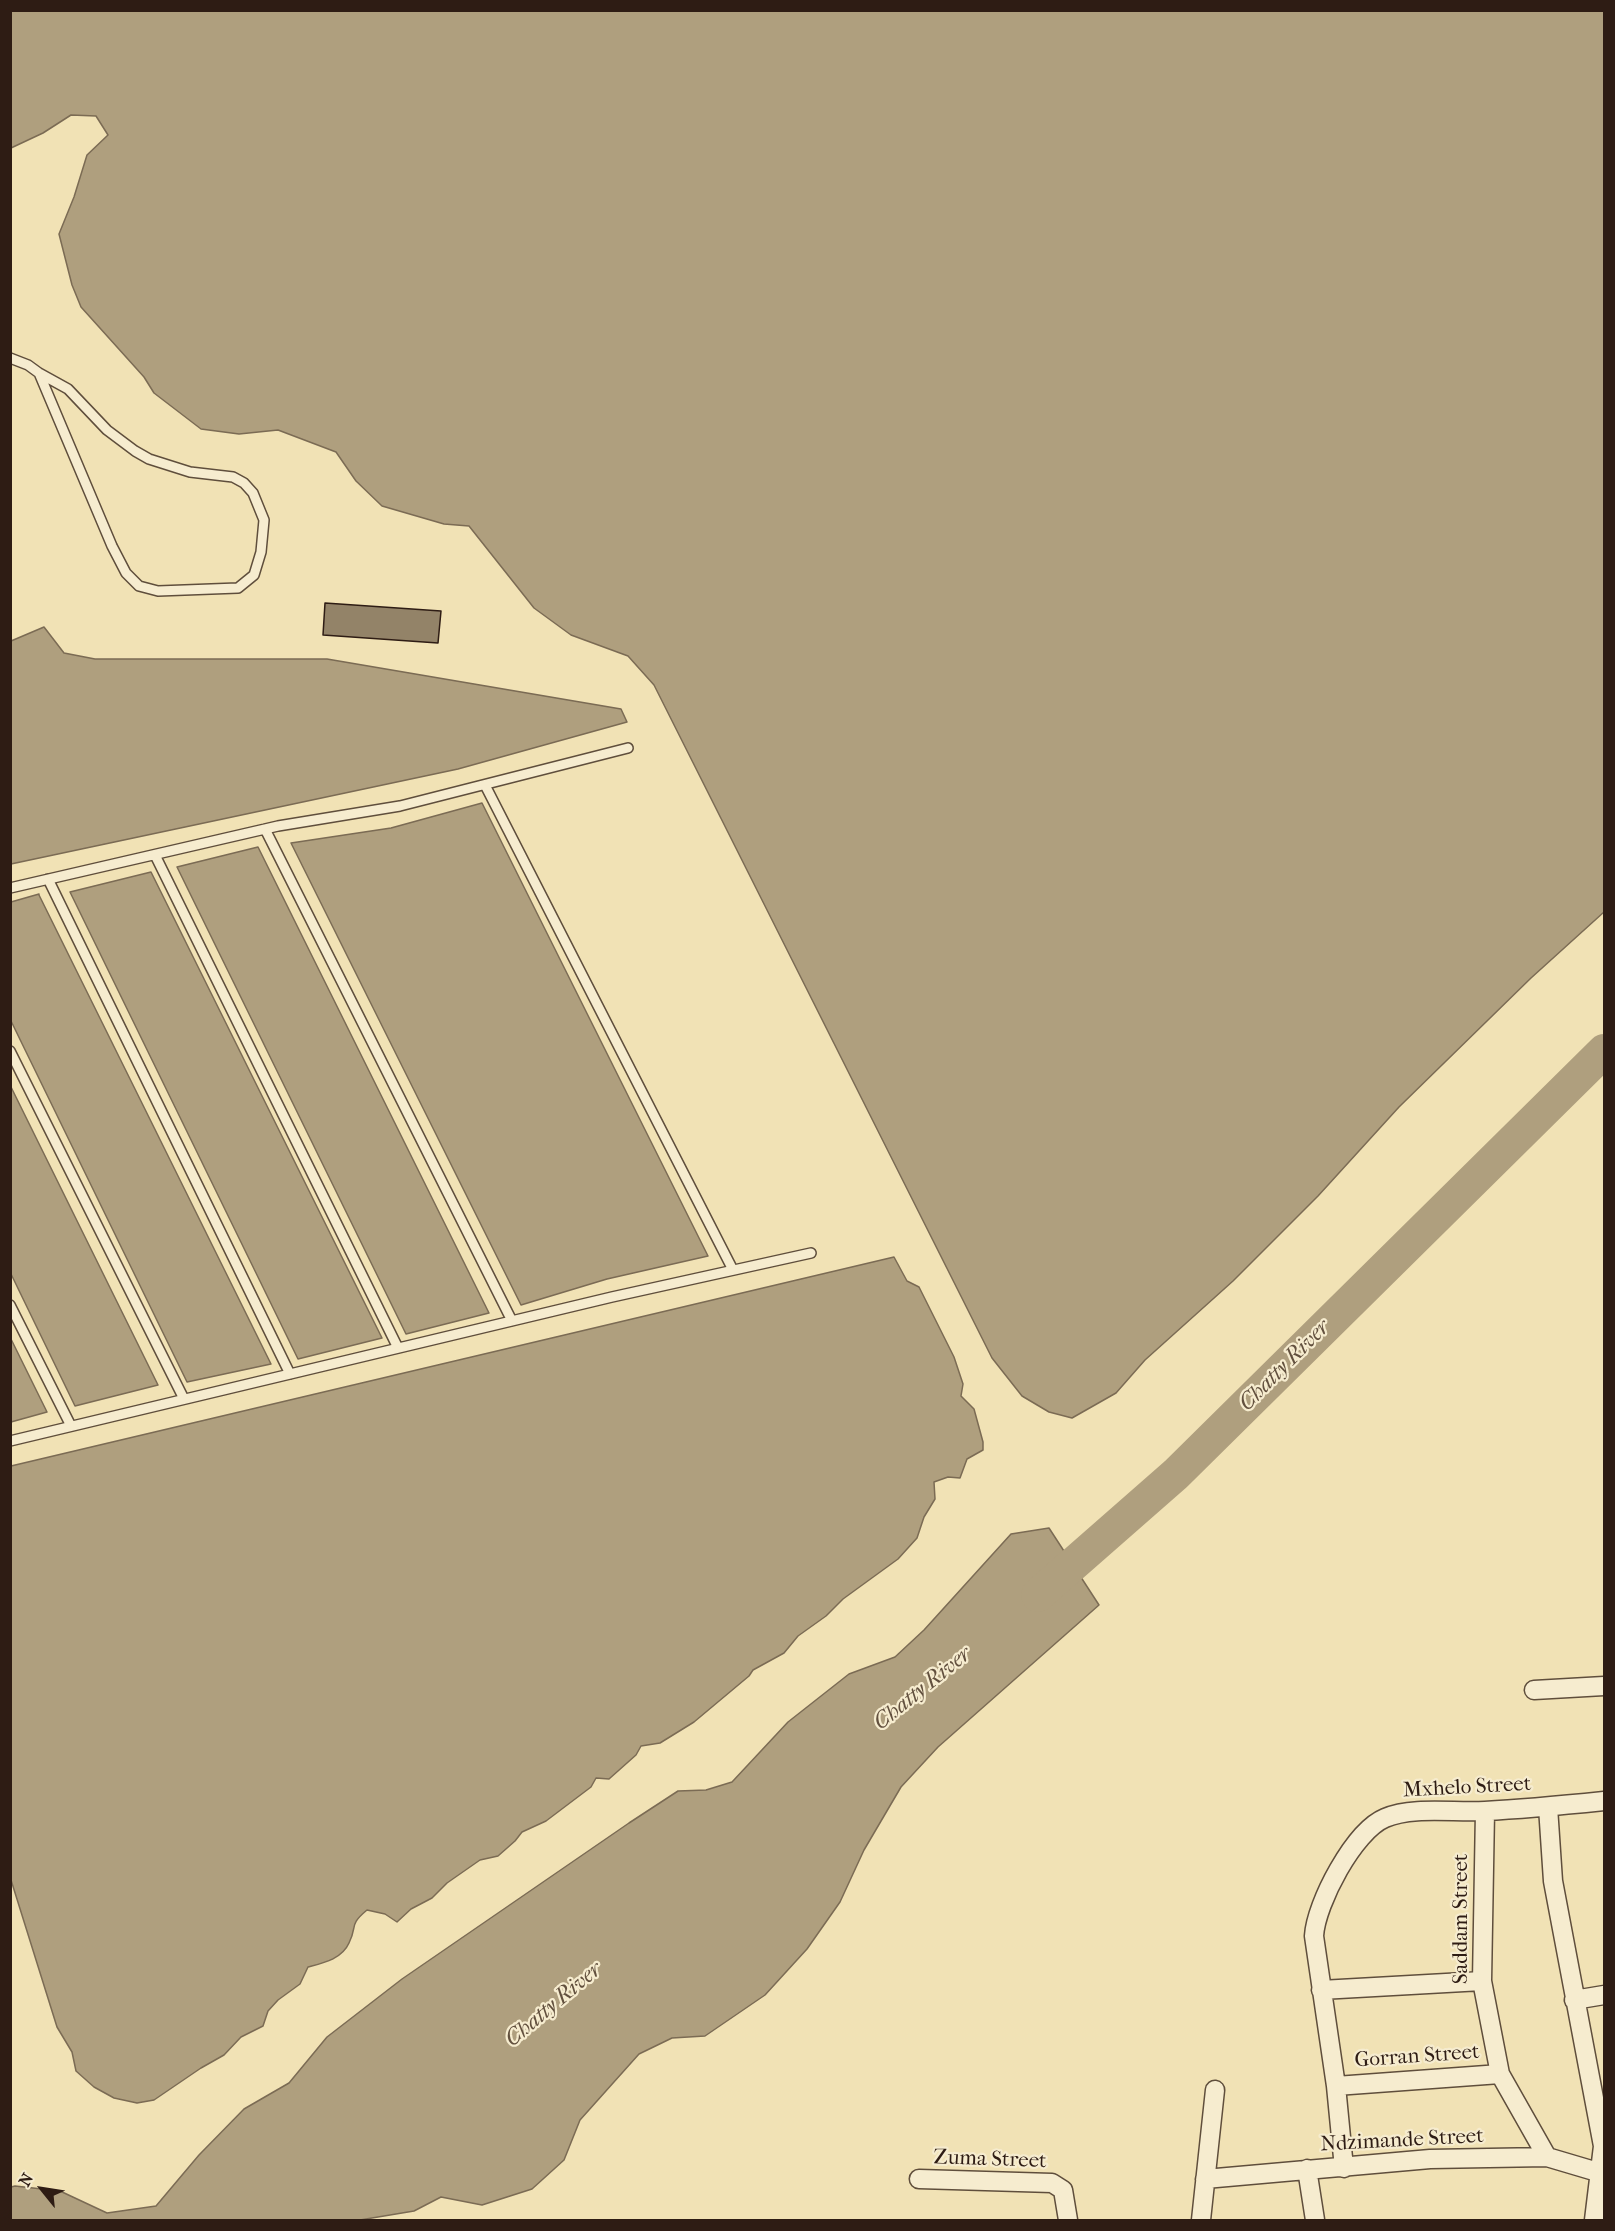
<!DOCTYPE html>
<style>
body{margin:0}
#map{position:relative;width:1615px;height:2231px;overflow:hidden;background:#f1e2b5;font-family:"IM FELL French Canon",serif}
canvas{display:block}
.frame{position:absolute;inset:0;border:12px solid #2e1c14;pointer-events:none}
.north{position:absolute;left:12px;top:2159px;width:60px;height:60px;-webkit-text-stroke:4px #f6eccf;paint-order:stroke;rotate:300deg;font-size:16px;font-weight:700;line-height:24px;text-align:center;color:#2e1c14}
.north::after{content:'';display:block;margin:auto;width:21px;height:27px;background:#2e1c14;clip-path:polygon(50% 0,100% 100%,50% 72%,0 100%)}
</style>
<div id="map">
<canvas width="1615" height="2231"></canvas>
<div class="frame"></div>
<div class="north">N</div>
</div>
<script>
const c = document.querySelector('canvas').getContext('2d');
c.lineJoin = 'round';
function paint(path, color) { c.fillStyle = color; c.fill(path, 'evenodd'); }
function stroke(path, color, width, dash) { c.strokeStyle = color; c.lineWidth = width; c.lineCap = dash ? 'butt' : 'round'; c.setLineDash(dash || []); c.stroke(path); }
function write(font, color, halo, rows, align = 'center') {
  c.font = font + ' "IM FELL French Canon",serif'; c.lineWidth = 4.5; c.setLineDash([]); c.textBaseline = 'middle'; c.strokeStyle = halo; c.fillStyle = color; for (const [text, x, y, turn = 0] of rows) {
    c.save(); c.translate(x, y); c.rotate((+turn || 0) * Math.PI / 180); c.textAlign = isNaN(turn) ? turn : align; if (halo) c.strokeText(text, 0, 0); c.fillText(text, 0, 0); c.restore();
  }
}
const water = new Path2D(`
 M 11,10 L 1604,11 L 1604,912 L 1531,978 L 1399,1107 L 1318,1196 L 1233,1281 L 1145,1360 L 1116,1393 L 1072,1418 L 1049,1412 L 1022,1396 L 992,1358 L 654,685 L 628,656 L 571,635 L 534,608 L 469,526 L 444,524 L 382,506 L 356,481 L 336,452 L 278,430 L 239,434 L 201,429 L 154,393 L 144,377 L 81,307 L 72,285 L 59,234 L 74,197 L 87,155 L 108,135 L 96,116 L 71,115 L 43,133 L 11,148 Z
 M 44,627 L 64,653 L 95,659 L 327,659 L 621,709 L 627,722 L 458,769 L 11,864 L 11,641 Z
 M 482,803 L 708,1256 L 607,1279 L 521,1305 L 291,843 L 391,828 Z
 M 258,847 L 489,1313 L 406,1334 L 177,867 Z
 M 151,872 L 382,1338 L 298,1359 L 70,892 Z
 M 39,894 L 39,895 L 271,1364 L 187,1382 L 11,1021 L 11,902 Z
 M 10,1087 L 11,1087 L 158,1385 L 75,1406 L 11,1274 Z
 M 894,1257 L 907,1281 L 919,1287 L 954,1357 L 963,1384 L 961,1396 L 974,1409 L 983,1442 L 983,1450 L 967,1459 L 960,1478 L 948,1477 L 934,1482 L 935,1499 L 924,1517 L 917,1538 L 898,1559 L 843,1599 L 826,1616 L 798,1636 L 784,1653 L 753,1670 L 749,1676 L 694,1722 L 660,1743 L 641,1746 L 636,1755 L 609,1779 L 596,1778 L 591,1787 L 546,1821 L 522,1832 L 515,1841 L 498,1856 L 480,1860 L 447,1883 L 432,1898 L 411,1909 L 397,1922 L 385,1914 L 367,1910 C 348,1926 358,1925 349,1943 C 342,1959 323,1963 308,1967 L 300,1984 L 278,2000 L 268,2011 L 263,2026 L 241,2037 L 224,2055 L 201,2068 L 154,2100 L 137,2103 L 114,2098 L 94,2087 L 76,2071 L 72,2052 L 57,2027 L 11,1880 L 11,1466 Z
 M 10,1337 L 47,1412 L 11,1422 L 10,1422 Z
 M 1049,1528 L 1099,1605 L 938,1747 L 901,1787 L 864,1850 L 840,1902 L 807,1949 L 765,1995 L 705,2036 L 672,2038 L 639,2054 L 580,2120 L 564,2160 L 532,2189 L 482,2205 L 441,2197 L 414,2211 L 360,2220 L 11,2220 L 11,2187 L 15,2186 L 60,2191 L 107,2213 L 156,2206 L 199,2155 L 244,2109 L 289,2083 L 327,2037 L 402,1979 L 629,1823 L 678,1791 L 706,1790 L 732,1782 L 788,1722 L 849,1674 L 895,1657 L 924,1630 L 1011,1534 Z`);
paint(water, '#af9f7e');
stroke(water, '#7b6b54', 1.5);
stroke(new Path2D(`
 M 1038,1595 L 1176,1474 L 1604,1051`), '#af9f7e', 34);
const building = new Path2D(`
 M 325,603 L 441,611 L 438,643 L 323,635 Z`);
paint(building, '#938368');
stroke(building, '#2e1c14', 1.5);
const service = new Path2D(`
 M 10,358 L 28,365 L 39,373 L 68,389 L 107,430 L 135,451 L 149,459 L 190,472 L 233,477 L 244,483 L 253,493 L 264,520 L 261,552 L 254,575 L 238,588 L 158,591 L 139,586 L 126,573 L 112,546 L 39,373
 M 485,785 L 733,1270
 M 265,829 L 512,1321
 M 155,855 L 398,1348
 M 48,879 L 290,1374
 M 10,888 L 278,826 L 400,806 L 628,748
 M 10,1051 L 184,1399
 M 10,1305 L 71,1426
 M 10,1441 L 612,1297 L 811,1253`);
const minor = new Path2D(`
 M 1534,1690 L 1604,1686
 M 1548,1807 L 1553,1881 L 1603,2146 L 1594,2220
 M 1485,1811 L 1482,1981 L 1500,2074 L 1547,2157
 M 1321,1990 L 1482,1981
 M 1574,2000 L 1604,1995
 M 1336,2086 L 1500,2074
 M 1344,2168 L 1336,2086 L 1314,1936 C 1316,1903 1354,1831 1385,1818 C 1413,1806 1455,1813 1485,1811 C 1525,1809 1565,1805 1604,1801
 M 1307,2169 L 1315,2220
 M 919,2179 L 1052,2183 L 1063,2190 L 1068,2220
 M 1205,2179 L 1430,2159 L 1547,2157 L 1601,2173
 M 1201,2220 L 1215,2090`);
stroke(service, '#5f4e3c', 12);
stroke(minor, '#5f4e3c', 21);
stroke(service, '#f6eccf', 9);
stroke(minor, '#f6eccf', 18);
write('21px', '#2e1c14', '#f6eccf', [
 ["Mxhelo Street",1467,1788,-3],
 ["Saddam Street",1462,1919,-90],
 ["Gorran Street",1417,2057,-4],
 ["Ndzimande Street",1402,2141,-3],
 ["Zuma Street",990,2160,2]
]);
write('italic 22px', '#62503e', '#f6eccf', [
 ["Chatty River",1285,1366,-45],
 ["Chatty River",923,1689,-39],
 ["Chatty River",554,2005,-40]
]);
</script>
